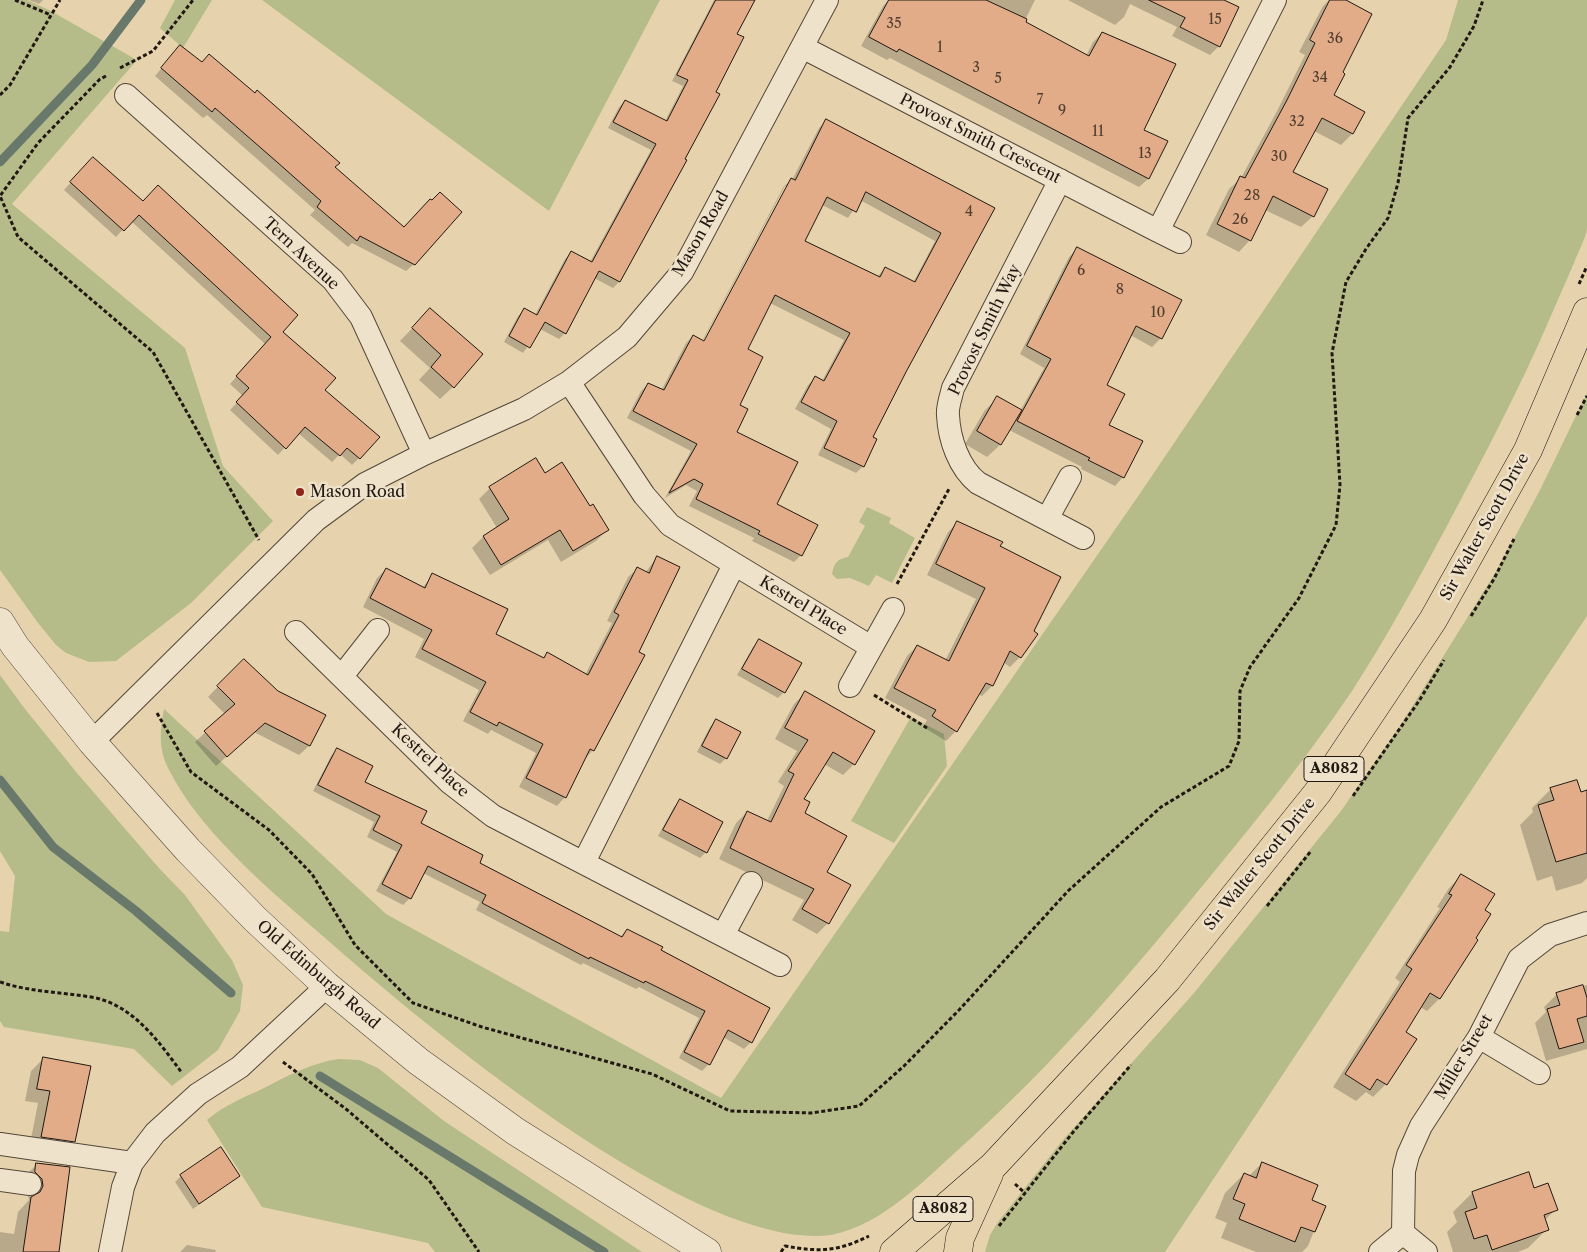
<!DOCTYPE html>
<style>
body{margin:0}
canvas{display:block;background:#e6d3ad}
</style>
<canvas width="1587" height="1252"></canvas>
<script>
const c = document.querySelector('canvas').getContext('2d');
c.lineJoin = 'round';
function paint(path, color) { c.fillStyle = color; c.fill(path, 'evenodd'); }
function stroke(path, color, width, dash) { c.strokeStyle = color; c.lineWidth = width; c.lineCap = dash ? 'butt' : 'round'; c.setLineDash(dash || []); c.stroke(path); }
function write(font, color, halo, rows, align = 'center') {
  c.font = font + ' "Libre Caslon Text",serif'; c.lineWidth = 5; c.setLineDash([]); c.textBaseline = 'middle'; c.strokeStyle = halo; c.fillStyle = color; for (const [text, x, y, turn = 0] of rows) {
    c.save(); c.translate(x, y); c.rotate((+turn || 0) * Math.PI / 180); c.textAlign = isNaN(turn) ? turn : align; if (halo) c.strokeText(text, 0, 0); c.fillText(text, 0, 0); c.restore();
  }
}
paint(new Path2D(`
 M 0,0 L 27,0 L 49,10 L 137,60 L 12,204 L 185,348 L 223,466 L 273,521 L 191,603 L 116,661 L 89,662 L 66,653 L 56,645 L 38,623 L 0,570 Z
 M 175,0 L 212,0 L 183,48 L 160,28 Z
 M 262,0 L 660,0 L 549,211 Z
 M 1458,0 L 1587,0 C 1587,52 1587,105 1587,157 C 1587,180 1587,206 1587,229 C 1585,240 1578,252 1574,263 C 1566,281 1558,300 1550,318 C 1520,388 1484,456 1448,524 C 1418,580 1387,637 1352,691 C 1303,764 1246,833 1190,901 C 1121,985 1050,1067 969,1140 C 929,1175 886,1224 831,1235 C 698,1252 438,1036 340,951 C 282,900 202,837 168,768 C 158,748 160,729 164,709 L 386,914 L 721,1098 L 1141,492 L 1446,40 Z
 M 1587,393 L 1587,616 L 1165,1252 L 985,1252 L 990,1235 L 998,1222 L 1062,1141 L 1194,993 L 1341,811 L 1400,726 L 1500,565 L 1541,488 Z
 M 867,507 L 891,518 L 889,523 L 915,538 L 892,583 L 876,575 L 869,586 L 850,578 L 837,579 L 832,574 C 834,563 837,559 848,557 L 865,526 L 859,522 Z
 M 0,675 L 25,709 L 77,773 L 158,867 L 185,895 L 232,960 L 243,985 L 240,1011 L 218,1050 L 172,1086 L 134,1049 L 4,1027 L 0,1021 L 0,931 L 9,932 L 15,876 L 0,851 Z
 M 911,717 L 944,734 L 947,766 L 894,843 L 851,821 Z
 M 339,1059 L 360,1060 L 378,1068 L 444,1121 L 642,1252 L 435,1252 L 428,1243 L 262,1207 L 207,1120 C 224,1105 243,1098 264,1088 C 289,1075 311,1063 339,1059 Z`), '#b5bc8a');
paint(new Path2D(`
 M 29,0 L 43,0 L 39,4 Z
 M 714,0 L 753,0 L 619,282 L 613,288 L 594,278 L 565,333 L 559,339 L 540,329 L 523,353 L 504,342 L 518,316 L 524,310 L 535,315 L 565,259 L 571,253 L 590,262 L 651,150 L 608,128 L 619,107 L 625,101 L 665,121 L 683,86 L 672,81 Z
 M 889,0 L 1035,0 L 1024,22 L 1086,56 L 1093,42 L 1102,33 L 1142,130 L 1148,179 L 1139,187 L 890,58 L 887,60 L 861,46 L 883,6 Z
 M 1068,0 L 1221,0 L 1219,46 L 1210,55 L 1172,36 L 1177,27 L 1130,4 L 1124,17 L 1115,25 Z
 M 1329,0 L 1344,0 L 1341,73 L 1332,96 L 1352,134 L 1341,145 L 1314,131 L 1292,172 L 1313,216 L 1301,227 L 1265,210 L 1250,240 L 1239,252 L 1206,235 L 1229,189 L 1241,178 L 1276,113 L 1305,55 L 1299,52 L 1323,6 Z
 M 180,46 L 333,167 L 404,228 L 414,264 L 406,271 L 352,243 L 348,247 L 310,215 L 315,210 L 207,115 L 203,118 L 155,76 Z
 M 826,121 L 993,208 L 904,371 L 871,437 L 863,466 L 856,473 L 818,455 L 831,429 L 795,409 L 808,385 L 815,378 L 822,381 L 844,340 L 770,303 L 746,349 L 735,432 L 801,555 L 794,562 L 752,541 L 754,538 L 689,506 L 697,491 L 686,485 L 665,498 L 691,451 L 627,418 L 641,391 L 648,384 L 661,391 L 686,343 L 693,336 L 702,341 L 784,186 L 792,180 L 819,128 ZM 785,186 L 788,186 L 702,347 L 700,346 ZM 860,200 L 935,241 L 913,283 L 885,268 L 877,277 L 803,241 L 822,205 L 848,218 Z
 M 86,165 L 282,332 L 323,390 L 359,458 L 352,465 L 340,454 L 332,462 L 298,433 L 278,455 L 230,410 L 243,396 L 230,384 L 265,344 L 131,221 L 116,237 L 64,190 Z
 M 1078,248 L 1161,338 L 1152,347 L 1130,335 L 1106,385 L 1108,425 L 1123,477 L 1115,486 L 1081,469 L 1082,467 L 1009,430 L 1000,445 L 987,457 L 965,444 L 985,410 L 998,398 L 1020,411 L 1044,368 L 1020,354 L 1069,257 Z
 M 430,310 L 453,387 L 440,399 L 419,380 L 430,368 L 400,341 Z
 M 545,474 L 589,508 L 607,530 L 596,541 L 561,562 L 548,540 L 490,575 L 472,548 L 484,536 L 497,528 L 479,499 L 490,488 Z
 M 958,522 L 999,547 L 1020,657 L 1010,667 L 1003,662 L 992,686 L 982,696 L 978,694 L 956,731 L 946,741 L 923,727 L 927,720 L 885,698 L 907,656 L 917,646 L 945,661 L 976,599 L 927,575 L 948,532 Z
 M 657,557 L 637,652 L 644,656 L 593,750 L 584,760 L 565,797 L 557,806 L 519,787 L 536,753 L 491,730 L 488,734 L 463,721 L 479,690 L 415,657 L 424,639 L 363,607 L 377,578 L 386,569 L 422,588 L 433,575 L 494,635 L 543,658 L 548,654 L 585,675 L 612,623 L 607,621 L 628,577 L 637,569 L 645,573 Z
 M 759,641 L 784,692 L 778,698 L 737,675 L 753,647 Z
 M 244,660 L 277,692 L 324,716 L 309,746 L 299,755 L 254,732 L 216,766 L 195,742 L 225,714 L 208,697 Z
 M 805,693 L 854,764 L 843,775 L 824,764 L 803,799 L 803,813 L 825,872 L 828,923 L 817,934 L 792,920 L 804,900 L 719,859 L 736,823 L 747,812 L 767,821 L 784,786 L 778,782 L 797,751 L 775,739 L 794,704 Z
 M 716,721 L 726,758 L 720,764 L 697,752 L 710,727 Z
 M 338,749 L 363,782 L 419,824 L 478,863 L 620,937 L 627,930 L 659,950 L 751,1042 L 744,1049 L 723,1037 L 709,1064 L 702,1071 L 679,1058 L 699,1018 L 639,987 L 636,989 L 583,963 L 581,965 L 476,910 L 480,902 L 423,873 L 410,898 L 403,905 L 376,891 L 397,852 L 367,837 L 374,822 L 313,791 L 331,756 Z
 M 1551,789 L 1580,794 L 1587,792 L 1587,878 L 1582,883 L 1556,891 L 1552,876 L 1537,881 L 1520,825 L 1533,812 L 1532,808 Z
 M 680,801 L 706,852 L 700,858 L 658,836 L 674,807 Z
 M 1462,875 L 1484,910 L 1439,999 L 1427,1011 L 1420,1007 L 1404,1032 L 1415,1039 L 1386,1084 L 1373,1097 L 1366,1092 L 1356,1101 L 1333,1087 L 1400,982 L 1395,978 L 1440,908 L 1437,907 L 1449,888 Z
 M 1587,985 L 1587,1049 L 1546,1061 L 1535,1023 L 1546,1012 L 1544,1007 L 1557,994 Z
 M 44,1058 L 74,1141 L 61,1154 L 29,1149 L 38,1103 L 25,1101 L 31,1071 Z
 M 1262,1163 L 1310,1201 L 1324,1206 L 1308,1246 L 1302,1252 L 1256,1252 L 1221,1238 L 1227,1223 L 1215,1218 L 1225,1193 L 1244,1174 L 1249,1176 Z
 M 37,1164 L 69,1168 L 57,1252 L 0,1252 L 0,1232 L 14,1234 L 18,1212 L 29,1200 L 23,1178 Z
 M 181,1176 L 239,1176 L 193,1209 L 175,1182 Z
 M 1472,1193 L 1556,1209 L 1544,1221 L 1547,1229 L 1528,1248 L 1518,1252 L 1453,1252 L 1447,1232 L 1457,1222 L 1453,1212 Z
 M 187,1245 L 216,1250 L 215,1252 L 180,1252 Z`), '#0003');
stroke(new Path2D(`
 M 0,162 L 92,65 L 141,0
 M 0,780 L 53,847 L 136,911 L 231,993
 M 320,1076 L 604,1252`), '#68786b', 9);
const building = new Path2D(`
 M 716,0 L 755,0 L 737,34 L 744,37 L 716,92 L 720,94 L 685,159 L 687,160 L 620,282 L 599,271 L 566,334 L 545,322 L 530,348 L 509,336 L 524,308 L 537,315 L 571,251 L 592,262 L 656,144 L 613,122 L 625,100 L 667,121 L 688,80 L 677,75 Z
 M 889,0 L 986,0 L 1027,19 L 1026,22 L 1089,56 L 1102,32 L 1176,64 L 1144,130 L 1168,141 L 1149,179 L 899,49 L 897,52 L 869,37 Z
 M 1149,0 L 1224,0 L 1239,7 L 1220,47 L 1180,27 L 1185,18 Z
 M 1330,0 L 1346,0 L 1372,14 L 1343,72 L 1345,74 L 1334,95 L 1365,112 L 1353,134 L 1322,118 L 1293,172 L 1328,189 L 1314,217 L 1273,196 L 1251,241 L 1217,224 L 1240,176 L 1245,178 L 1287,100 L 1315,43 L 1310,40 Z
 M 180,45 L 202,62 L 209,54 L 255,93 L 257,90 L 340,163 L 335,167 L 404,227 L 430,199 L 432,200 L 440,192 L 462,212 L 415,265 L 360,236 L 357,241 L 317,207 L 321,201 L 277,162 L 215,108 L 212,112 L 161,68 Z
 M 826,119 L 995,208 L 906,372 L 873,437 L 877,439 L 864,467 L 824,448 L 837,421 L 801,402 L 815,376 L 824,381 L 850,333 L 775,295 L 748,349 L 763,357 L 740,405 L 748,409 L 737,432 L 798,462 L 777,504 L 818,525 L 802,556 L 758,534 L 760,531 L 696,499 L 703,484 L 694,479 L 669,493 L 697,444 L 633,411 L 648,383 L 664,390 L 693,335 L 704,341 L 791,178 L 795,180 ZM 866,192 L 941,233 L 915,282 L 885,267 L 880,277 L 805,241 L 827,197 L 856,212 Z
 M 93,157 L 143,201 L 158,185 L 298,315 L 283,332 L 336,378 L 325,390 L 380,437 L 360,459 L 347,448 L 340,456 L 305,427 L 286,449 L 236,402 L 249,388 L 236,376 L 271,337 L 139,215 L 124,231 L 70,182 Z
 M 1077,247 L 1182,300 L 1162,339 L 1136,326 L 1107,385 L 1125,394 L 1109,425 L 1143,441 L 1124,478 L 1088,460 L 1090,458 L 1017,421 L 1051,359 L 1027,346 Z
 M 430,308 L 483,354 L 454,388 L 431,367 L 441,355 L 412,328 Z
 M 997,396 L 1022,410 L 1001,445 L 977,431 Z
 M 536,458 L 545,473 L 562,462 L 590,506 L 593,504 L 609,530 L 573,551 L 560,530 L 501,565 L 483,536 L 509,519 L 489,487 Z
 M 957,521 L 1003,542 L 1000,546 L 1061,577 L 1034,631 L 1038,634 L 1021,658 L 1010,651 L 993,686 L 986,683 L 957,732 L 932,716 L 936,710 L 894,688 L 917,645 L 949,661 L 985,588 L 936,564 Z
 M 657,556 L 680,567 L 639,652 L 645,655 L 594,751 L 590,749 L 566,798 L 526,778 L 543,744 L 499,722 L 497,726 L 470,712 L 486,682 L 422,649 L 432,630 L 370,598 L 386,568 L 425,588 L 432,573 L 508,609 L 496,634 L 544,658 L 547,652 L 588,675 L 619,615 L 614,612 L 637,567 L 649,573 Z
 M 759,639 L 802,663 L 785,693 L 742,669 Z
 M 244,659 L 278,691 L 326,715 L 310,746 L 265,723 L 227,757 L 204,731 L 235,704 L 217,686 Z
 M 805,691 L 875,731 L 855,765 L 833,752 L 804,799 L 810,802 L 805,813 L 847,836 L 827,872 L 851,885 L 829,924 L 802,909 L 814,889 L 730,848 L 747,811 L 771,822 L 794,774 L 788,771 L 808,740 L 785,728 Z
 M 716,719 L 741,732 L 727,759 L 702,746 Z
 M 337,748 L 373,766 L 365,782 L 427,811 L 421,823 L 483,855 L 480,863 L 622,937 L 627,929 L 663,947 L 661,950 L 770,1008 L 752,1043 L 728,1030 L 710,1065 L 684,1052 L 705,1011 L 645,981 L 644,983 L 590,957 L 589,959 L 482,903 L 486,895 L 428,866 L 411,899 L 382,884 L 402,845 L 373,830 L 380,816 L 318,785 Z
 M 1577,780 L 1581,792 L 1587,790 L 1587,853 L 1556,862 L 1538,805 L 1554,800 L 1550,788 Z
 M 680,799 L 723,822 L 707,853 L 663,830 Z
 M 1461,874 L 1495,894 L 1485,910 L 1491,914 L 1476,938 L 1478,940 L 1440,999 L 1430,993 L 1406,1032 L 1417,1039 L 1387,1085 L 1377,1079 L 1370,1090 L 1345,1074 L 1412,969 L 1406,965 L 1452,895 L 1449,894 Z
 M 1583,985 L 1587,998 L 1587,1016 L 1577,1019 L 1584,1042 L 1559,1049 L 1547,1009 L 1560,1005 L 1556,993 Z
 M 43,1057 L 91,1066 L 75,1142 L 41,1137 L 50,1091 L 37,1089 Z
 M 221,1147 L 240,1176 L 199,1204 L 180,1175 Z
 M 1262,1162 L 1318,1185 L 1312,1200 L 1326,1206 L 1315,1232 L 1301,1227 L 1295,1242 L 1239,1219 L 1245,1204 L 1233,1199 L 1244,1173 L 1256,1178 Z
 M 36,1163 L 70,1167 L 59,1252 L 23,1252 L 31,1197 L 40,1192 L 43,1186 L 42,1179 L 35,1172 Z
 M 1529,1172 L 1534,1188 L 1548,1183 L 1558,1210 L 1544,1215 L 1549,1230 L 1492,1250 L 1487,1235 L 1474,1239 L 1465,1212 L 1477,1208 L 1472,1192 Z`);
paint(building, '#e1ac87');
stroke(building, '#221812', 1);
const minor = new Path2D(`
 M 802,47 L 1158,231 L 1275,0
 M 126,95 L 333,280 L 361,317 L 424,454
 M 1060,180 L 953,388 C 951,397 947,407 948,415 C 949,439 959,468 978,483 L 1083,538
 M 1158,231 L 1180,242
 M 569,382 L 644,495 L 670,525 L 871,647
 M 1047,519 L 1070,477
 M 296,632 L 449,782 L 493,816 L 780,965
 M 342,676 L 378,630
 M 850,686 L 893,609
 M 92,742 L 316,520 L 365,484 L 424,454 L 524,409 L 569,382 L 627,337 L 682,272 L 827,0
 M 584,862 L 734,565
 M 723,935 L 751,883
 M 1479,1037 L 1539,1073
 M 0,1144 L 132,1163
 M 0,1180 L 30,1184
 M 1403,1233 L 1404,1171 L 1408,1155 L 1421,1126 L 1479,1037 L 1519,959 L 1550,935 L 1587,923
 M 110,1252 L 123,1187 L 132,1163 L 155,1133 L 198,1094 L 240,1067 L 327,986
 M 1380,1252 L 1403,1233 L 1426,1252`);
const tertiary = new Path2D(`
 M 0,622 L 15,646 L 92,742 L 188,850 L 255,919 L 327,986 L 418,1061 L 515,1131 L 707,1252`);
const primary = new Path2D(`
 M 894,1252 L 993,1166 L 1167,980 L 1318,792 L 1433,620 L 1528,450 L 1587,312
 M 958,1252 L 960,1238 L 989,1174`);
stroke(minor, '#534739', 24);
stroke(tertiary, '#534739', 29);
stroke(primary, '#221812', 29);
stroke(new Path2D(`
 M 15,0 L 51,15
 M 120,68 L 153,51 L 193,0
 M 106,76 L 100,79 L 38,143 L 0,196 L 18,237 L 153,352 L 259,540
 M 0,95 L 10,85 L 60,0
 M 1579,284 L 1587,266
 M 1577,415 L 1587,396
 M 897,584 L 949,489
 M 1471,616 L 1494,579 L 1514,539
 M 874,695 L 927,728
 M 157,713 L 191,772 L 269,830 L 312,874 L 355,945 L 413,1003 L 482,1027 L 652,1074 L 730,1111 L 811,1113 L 859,1106 L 904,1066 L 959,1010 L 1068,891 L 1161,807 L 1229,766 L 1239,741 L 1240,691 L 1250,667 L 1299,598 L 1336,525 L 1340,485 L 1332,353 L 1346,282 L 1366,249 L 1388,218 L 1398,183 L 1408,118 L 1450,67 L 1474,26 L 1483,0
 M 1353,796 L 1419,701 L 1444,660
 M 1267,906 L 1311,851
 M 0,982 C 30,992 60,992 91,997 C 133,1004 159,1042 182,1073
 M 283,1062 L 346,1109 L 429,1180 L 479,1252
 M 1015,1184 L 1025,1193
 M 999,1226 L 1074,1131 L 1131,1065
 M 781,1252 L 785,1246 C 819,1252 837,1252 869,1236`), '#221812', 3, [4, 2.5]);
stroke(minor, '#efe2ca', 22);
stroke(tertiary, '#efe2ca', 28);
stroke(primary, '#e6d3ad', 28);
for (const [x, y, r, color] of [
 [300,492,5,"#8f2418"]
]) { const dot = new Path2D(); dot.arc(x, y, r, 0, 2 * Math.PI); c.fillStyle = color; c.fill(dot); stroke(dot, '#efe2ca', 2); }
write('14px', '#523d2f', null, [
 ["15",1215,20],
 ["35",894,24],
 ["36",1335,39],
 ["1",940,48],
 ["3",976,68],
 ["34",1320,78],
 ["5",998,79],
 ["7",1040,100],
 ["9",1062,111],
 ["32",1297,122],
 ["11",1098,132],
 ["13",1145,154],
 ["30",1279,157],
 ["28",1252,196],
 ["4",969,212],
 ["26",1240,220],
 ["6",1081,271],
 ["8",1120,290],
 ["10",1158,313]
]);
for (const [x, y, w] of [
 [1334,769,60],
 [943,1209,60]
]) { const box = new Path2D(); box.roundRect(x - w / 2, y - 12.5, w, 25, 4); c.fillStyle = '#efe2ca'; c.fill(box); stroke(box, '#221812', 1); }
write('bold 15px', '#221812', null, [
 ["A8082",1334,769],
 ["A8082",943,1209]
]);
write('16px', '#221812', '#efe2ca', [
 ["Provost Smith Crescent",980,139,27],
 ["Mason Road",701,234,-60],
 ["Tern Avenue",301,254,43],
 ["Provost Smith Way",985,330,-64],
 ["Sir Walter Scott Drive",1485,527,-61],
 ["Kestrel Place",803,606,31],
 ["Kestrel Place",430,761,43],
 ["Sir Walter Scott Drive",1260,864,-51],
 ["Old Edinburgh Road",318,975,41],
 ["Miller Street",1464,1057,-59]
]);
write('16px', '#221812', '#efe2ca', [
 ["Mason Road",310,492]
], 'left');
</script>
